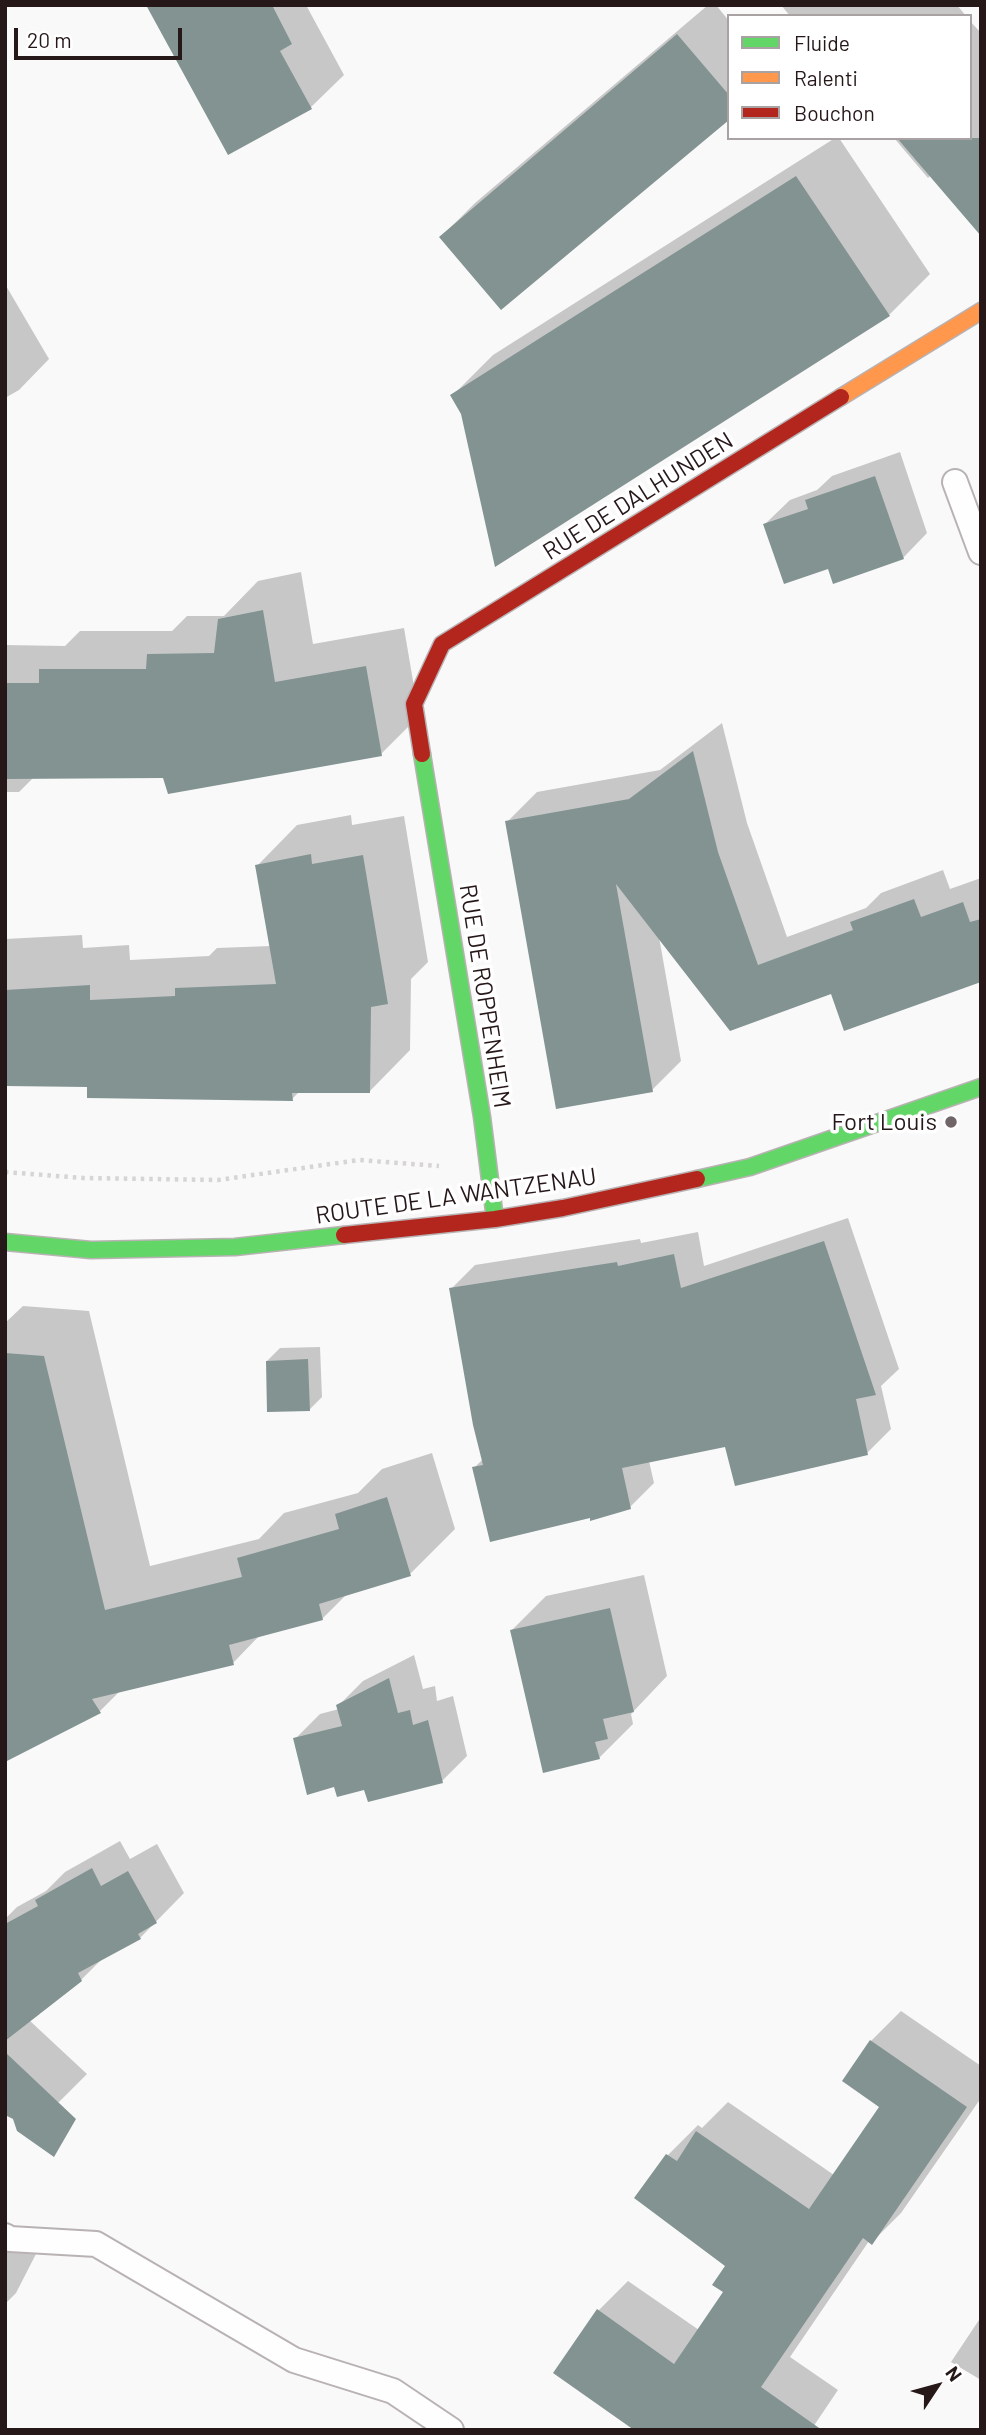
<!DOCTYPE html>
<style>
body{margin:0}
#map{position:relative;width:986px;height:2435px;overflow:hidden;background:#f9f9f9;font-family:Barlow,sans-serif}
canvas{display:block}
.frame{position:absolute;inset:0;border:7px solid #261718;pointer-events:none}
.legend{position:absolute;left:727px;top:14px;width:245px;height:126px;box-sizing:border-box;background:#fff;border:2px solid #a8a2a3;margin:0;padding:9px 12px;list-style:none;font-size:21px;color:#261718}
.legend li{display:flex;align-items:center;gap:14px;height:35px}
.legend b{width:35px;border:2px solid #a8a2a3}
.north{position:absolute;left:902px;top:2351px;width:70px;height:70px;-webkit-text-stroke:5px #fff;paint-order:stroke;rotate:54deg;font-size:19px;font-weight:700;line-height:28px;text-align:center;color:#261718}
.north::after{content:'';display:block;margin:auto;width:24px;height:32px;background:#261718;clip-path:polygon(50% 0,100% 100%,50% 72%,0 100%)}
.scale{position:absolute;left:14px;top:28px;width:168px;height:32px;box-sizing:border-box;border:4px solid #261718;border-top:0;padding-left:9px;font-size:21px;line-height:24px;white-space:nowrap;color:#261718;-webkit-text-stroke:5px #fff;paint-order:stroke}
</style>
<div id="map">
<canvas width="986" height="2435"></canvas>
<div class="frame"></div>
<ul class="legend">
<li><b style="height:9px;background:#63d668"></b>Fluide</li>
<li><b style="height:9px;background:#ff974d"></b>Ralenti</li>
<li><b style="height:9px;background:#b3261e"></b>Bouchon</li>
</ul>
<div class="north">N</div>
<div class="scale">20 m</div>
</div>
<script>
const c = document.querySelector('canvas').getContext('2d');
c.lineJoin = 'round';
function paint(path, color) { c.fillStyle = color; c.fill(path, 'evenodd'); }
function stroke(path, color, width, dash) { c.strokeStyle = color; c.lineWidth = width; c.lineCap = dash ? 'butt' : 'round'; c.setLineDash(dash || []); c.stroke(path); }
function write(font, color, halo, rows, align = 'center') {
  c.font = font + ' Barlow,sans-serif'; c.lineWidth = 7; c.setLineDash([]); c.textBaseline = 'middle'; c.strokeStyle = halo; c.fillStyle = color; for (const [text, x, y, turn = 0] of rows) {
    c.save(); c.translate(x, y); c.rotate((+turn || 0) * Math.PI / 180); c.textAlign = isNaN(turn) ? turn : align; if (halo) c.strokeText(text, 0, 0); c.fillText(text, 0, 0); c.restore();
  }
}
paint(new Path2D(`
 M 148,5 L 306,5 L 344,75 L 310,108 Z
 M 708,5 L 716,5 L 729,21 L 729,117 L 441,237 L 475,203 Z
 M 781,5 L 957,5 L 966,16 L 790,16 Z
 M 970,21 L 981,33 L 981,210 L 931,175 L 928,178 L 894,138 L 970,138 Z
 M 835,138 L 839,138 L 930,274 L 889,315 L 462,413 L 452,396 L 493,355 Z
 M 5,284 L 49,359 L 19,390 L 5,398 Z
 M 900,452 L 927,533 L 903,558 L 765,524 L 790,500 L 817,490 L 832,476 Z
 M 301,572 L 313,644 L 404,628 L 419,716 L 381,754 L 165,776 L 34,777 L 19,792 L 5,792 L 5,645 L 65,646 L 80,631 L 172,631 L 187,616 L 224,616 L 258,581 Z
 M 722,723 L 747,823 L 787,937 L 866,908 L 881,893 L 943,870 L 950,889 L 981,878 L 981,980 L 832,992 L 659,937 L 681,1061 L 652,1090 L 507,822 L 537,792 L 660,770 Z
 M 351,815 L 352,825 L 404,816 L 428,962 L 411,979 L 410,1050 L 370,1091 L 300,1091 L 292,1099 L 89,1085 L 5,1083 L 5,939 L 82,935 L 83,948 L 129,945 L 130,960 L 209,956 L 217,948 L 271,946 L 257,866 L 297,825 Z
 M 848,1218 L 899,1369 L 881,1386 L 891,1429 L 867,1453 L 726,1445 L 649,1461 L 654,1483 L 630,1507 L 591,1516 L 474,1468 L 483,1459 L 451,1289 L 475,1265 L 640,1239 L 641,1243 L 698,1232 L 704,1266 Z
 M 23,1306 L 89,1311 L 150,1566 L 259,1539 L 284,1513 L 358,1493 L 382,1469 L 432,1453 L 455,1529 L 410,1574 L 348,1593 L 322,1619 L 261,1634 L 233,1663 L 121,1690 L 100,1711 L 5,1760 L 5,1323 Z
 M 320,1347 L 322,1397 L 309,1410 L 267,1361 L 280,1348 Z
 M 644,1575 L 667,1676 L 631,1714 L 633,1724 L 599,1758 L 512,1630 L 546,1596 Z
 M 414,1655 L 423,1689 L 435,1686 L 437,1701 L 453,1696 L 467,1756 L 442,1781 L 365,1788 L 335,1785 L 295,1739 L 320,1714 L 339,1709 L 338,1706 L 363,1681 Z
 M 120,1841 L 130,1859 L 157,1844 L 184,1893 L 140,1938 L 103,1958 L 81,1980 L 29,2020 L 87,2074 L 59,2102 L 5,2106 L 5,1919 L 17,1907 L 46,1891 L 65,1872 Z
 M 901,2011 L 981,2066 L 981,2098 L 901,2213 L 871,2243 L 869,2241 L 790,2357 L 838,2390 L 811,2430 L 631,2430 L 632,2427 L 598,2311 L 628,2281 L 699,2330 L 725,2292 L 727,2266 L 637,2197 L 668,2155 L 698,2125 L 702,2128 L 728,2102 L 834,2175 L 882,2107 L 871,2041 Z
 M 5,2240 L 36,2254 L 16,2293 L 5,2304 Z
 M 981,2317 L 981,2380 L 951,2362 Z`), '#0003');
paint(new Path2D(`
 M 146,5 L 272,5 L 292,44 L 280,51 L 312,109 L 228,155 Z
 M 677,34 L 729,95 L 729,120 L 501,310 L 439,237 Z
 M 897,138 L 981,138 L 981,236 Z
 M 796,176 L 890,316 L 495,567 L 461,414 L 450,395 Z
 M 875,476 L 904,559 L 833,584 L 828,569 L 784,584 L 763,524 L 808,509 L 805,500 Z
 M 263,610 L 275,682 L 366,666 L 382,756 L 168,794 L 163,778 L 5,779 L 5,683 L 39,683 L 39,669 L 146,669 L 147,654 L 214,653 L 218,619 Z
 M 693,751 L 718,852 L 758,965 L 853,930 L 850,922 L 914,899 L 921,917 L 963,902 L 970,922 L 981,919 L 981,982 L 844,1031 L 831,994 L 730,1031 L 616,884 L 653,1092 L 556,1109 L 505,821 L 629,799 Z
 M 311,854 L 312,864 L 363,855 L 388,1004 L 371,1007 L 370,1093 L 292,1093 L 293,1101 L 87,1098 L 87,1087 L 5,1086 L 5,990 L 90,985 L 90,1000 L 175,996 L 175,988 L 276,984 L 255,865 Z
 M 824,1241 L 876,1395 L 856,1399 L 868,1455 L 735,1486 L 725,1447 L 622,1468 L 631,1509 L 590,1521 L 590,1518 L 490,1542 L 472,1467 L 483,1465 L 473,1425 L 449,1288 L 617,1262 L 618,1266 L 674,1254 L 681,1288 Z
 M 5,1353 L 44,1356 L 105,1610 L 242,1577 L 237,1558 L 339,1529 L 335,1514 L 387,1497 L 411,1576 L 319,1604 L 323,1620 L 229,1645 L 234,1665 L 92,1699 L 101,1713 L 5,1762 Z
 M 308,1359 L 310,1411 L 267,1412 L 266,1361 Z
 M 610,1608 L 634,1712 L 603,1719 L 608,1739 L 595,1742 L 600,1759 L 543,1773 L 510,1630 Z
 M 389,1678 L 398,1713 L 410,1710 L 413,1725 L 428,1720 L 443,1783 L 368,1802 L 364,1790 L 337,1797 L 334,1787 L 307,1795 L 293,1738 L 342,1726 L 336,1705 Z
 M 92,1868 L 101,1886 L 128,1871 L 157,1923 L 138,1934 L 141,1939 L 78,1973 L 82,1981 L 5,2041 L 5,1924 L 38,1906 L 35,1900 Z
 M 870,2040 L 967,2107 L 872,2245 L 863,2238 L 761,2387 L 822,2430 L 634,2430 L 553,2373 L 597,2309 L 674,2364 L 723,2292 L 712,2285 L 725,2266 L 634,2198 L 666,2154 L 677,2161 L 696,2131 L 809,2209 L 879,2107 L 842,2081 Z
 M 5,2052 L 76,2119 L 54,2157 L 17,2131 L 13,2119 L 5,2115 Z`), '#829392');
const lane = new Path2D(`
 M 955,482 L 981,552
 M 5,2236 L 10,2239 L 96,2244 L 294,2360 L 393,2391 L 451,2430`);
const fast = new Path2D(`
 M 422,754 L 482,1117 L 495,1219
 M 697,1179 L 750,1167 L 981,1087
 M 5,1242 L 91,1250 L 235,1247 L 344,1235`);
const slow = new Path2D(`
 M 841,397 L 981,311`);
const jam = new Path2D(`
 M 422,754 L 414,704 L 442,644 L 841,397
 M 344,1235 L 495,1219 L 563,1208 L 697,1179`);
stroke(lane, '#b9b2b3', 28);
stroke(fast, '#b9b2b3', 19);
stroke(slow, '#b9b2b3', 19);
stroke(jam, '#b9b2b3', 19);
stroke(new Path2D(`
 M 5,1172 L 83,1178 L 218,1180 L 359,1160 L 439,1166`), '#d6d4d5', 4.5, [3.5, 5]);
stroke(lane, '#fefefe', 24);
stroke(fast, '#63d668', 16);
stroke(slow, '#ff974d', 16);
stroke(jam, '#b3261e', 16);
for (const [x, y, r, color] of [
 [951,1122,7,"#706667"]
]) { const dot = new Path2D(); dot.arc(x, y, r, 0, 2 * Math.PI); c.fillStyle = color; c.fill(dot); stroke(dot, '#fff', 2.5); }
write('24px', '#261718', '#fff', [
 ["RUE DE DALHUNDEN",638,496,-32],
 ["RUE DE ROPPENHEIM",485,996,81],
 ["ROUTE DE LA WANTZENAU",456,1196,-8]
]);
write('24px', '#261718', '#fff', [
 ["Fort Louis",937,1122]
], 'right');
</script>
